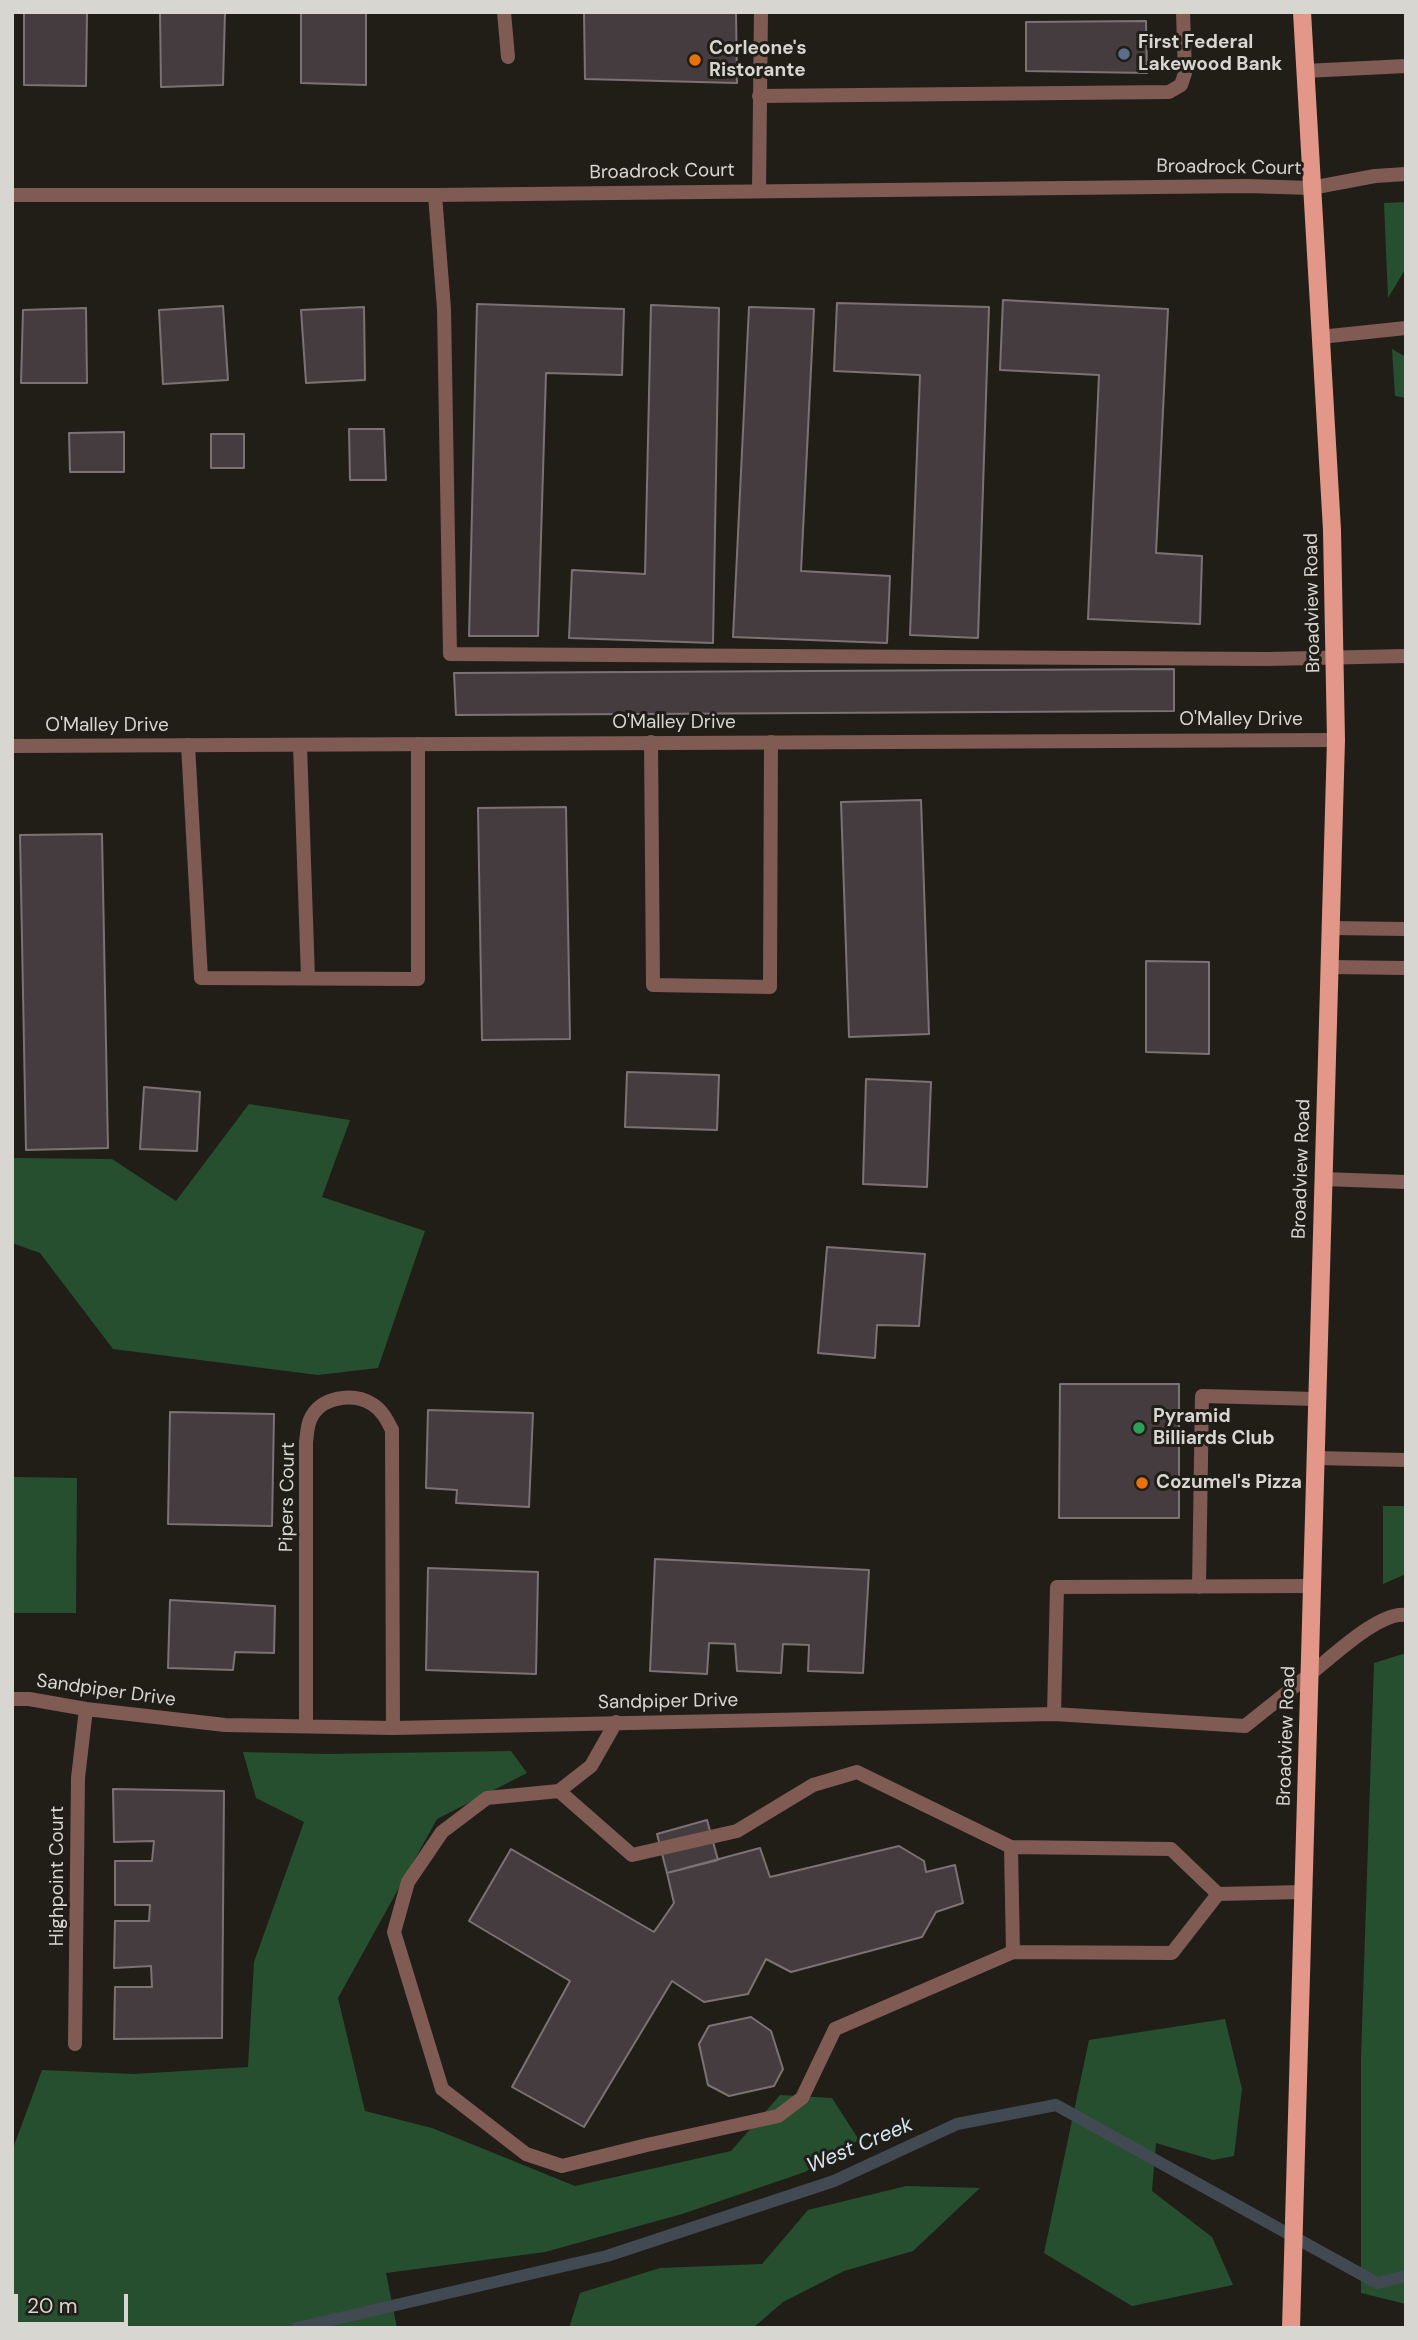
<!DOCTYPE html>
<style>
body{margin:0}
#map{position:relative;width:1418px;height:2340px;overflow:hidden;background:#211e18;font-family:"DM Sans",sans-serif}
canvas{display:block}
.frame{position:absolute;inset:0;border:14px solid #d8d6d1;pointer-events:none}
.scale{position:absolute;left:14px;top:2294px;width:114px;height:32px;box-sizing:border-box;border:4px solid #d8d6d1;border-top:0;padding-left:9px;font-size:21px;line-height:24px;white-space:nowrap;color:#d8d6d1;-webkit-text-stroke:5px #211e18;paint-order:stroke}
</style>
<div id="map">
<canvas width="1418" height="2340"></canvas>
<div class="frame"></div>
<div class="scale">20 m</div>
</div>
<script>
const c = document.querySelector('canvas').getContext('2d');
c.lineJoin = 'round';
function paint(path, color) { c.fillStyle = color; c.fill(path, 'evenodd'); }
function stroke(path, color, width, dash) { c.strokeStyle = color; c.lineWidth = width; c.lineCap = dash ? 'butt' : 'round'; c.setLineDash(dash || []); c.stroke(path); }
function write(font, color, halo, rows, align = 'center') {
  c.font = font + ' "DM Sans",sans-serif'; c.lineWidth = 6; c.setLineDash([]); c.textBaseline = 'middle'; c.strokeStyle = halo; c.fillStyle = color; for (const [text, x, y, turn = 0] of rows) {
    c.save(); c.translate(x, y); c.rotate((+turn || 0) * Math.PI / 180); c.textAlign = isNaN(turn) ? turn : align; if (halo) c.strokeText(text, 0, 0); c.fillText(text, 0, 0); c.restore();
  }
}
paint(new Path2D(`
 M 1406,202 L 1406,268 L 1388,298 L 1384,203 Z
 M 1392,349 L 1406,357 L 1406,398 L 1395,396 Z
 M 249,1104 L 350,1120 L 322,1197 L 425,1231 L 378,1368 L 318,1375 L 113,1349 L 40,1253 L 12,1243 L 12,1158 L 112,1159 L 176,1201 Z
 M 14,1477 L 77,1478 L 76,1613 L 14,1613 Z
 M 1383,1506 L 1406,1506 L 1406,1574 L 1383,1584 Z
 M 1406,1653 L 1406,2304 L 1361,2293 L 1361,2057 L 1374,1663 Z
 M 511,1751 L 527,1773 L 437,1819 L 338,1998 L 365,2111 L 432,2128 L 575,2186 L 731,2151 L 780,2095 L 832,2098 L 859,2140 L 805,2172 L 682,2214 L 545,2252 L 386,2273 L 397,2328 L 12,2328 L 12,2151 L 42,2070 L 134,2074 L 248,2067 L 254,1962 L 304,1822 L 256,1798 L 243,1752 L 327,1754 Z
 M 1225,2019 L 1242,2089 L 1234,2156 L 1213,2160 L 1156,2143 L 1152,2191 L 1212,2237 L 1233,2285 L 1132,2306 L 1044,2253 L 1089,2040 Z
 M 906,2186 L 980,2188 L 913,2251 L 844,2271 L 783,2302 L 753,2328 L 569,2328 L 580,2293 L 660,2268 L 762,2264 L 808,2210 Z`), '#264f2f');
stroke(new Path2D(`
 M 297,2328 L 607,2256 L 834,2181 L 957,2124 L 1056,2105 L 1377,2283 L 1406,2276`), '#414952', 12);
const building = new Path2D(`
 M 24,12 L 87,12 L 86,86 L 24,85 Z
 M 225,12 L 223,85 L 161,87 L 160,13 Z
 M 301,12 L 366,12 L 366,85 L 301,83 Z
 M 584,12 L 736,12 L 737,83 L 585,79 Z
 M 1146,21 L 1147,73 L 1026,71 L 1026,22 Z
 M 1003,300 L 1168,309 L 1156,553 L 1202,556 L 1200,624 L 1088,619 L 1099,375 L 1000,370 Z
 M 837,303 L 989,307 L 978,638 L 910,635 L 920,375 L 834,371 Z
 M 477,304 L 624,309 L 622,375 L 546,373 L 538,636 L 469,636 Z
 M 651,305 L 719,308 L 713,643 L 569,638 L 572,570 L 645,574 Z
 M 223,306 L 228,380 L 163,384 L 159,310 Z
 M 364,307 L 365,380 L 306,383 L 301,310 Z
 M 749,307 L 814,309 L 801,571 L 890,576 L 887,643 L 733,637 Z
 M 86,308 L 87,383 L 21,383 L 23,310 Z
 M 349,429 L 384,429 L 386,480 L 350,480 Z
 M 124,432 L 124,472 L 70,472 L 69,433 Z
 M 211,434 L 244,434 L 244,468 L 211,468 Z
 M 1174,669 L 1174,711 L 456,715 L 454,673 Z
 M 921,800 L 929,1034 L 849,1037 L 841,802 Z
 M 566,807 L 570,1039 L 482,1040 L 478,808 Z
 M 102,834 L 108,1148 L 26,1150 L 20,835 Z
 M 1146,961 L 1209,962 L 1209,1054 L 1146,1052 Z
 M 627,1072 L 719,1075 L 717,1130 L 625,1127 Z
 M 866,1079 L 931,1082 L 927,1187 L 863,1184 Z
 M 144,1087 L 200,1092 L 197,1151 L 140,1149 Z
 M 827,1247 L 925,1254 L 919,1326 L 877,1325 L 875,1358 L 818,1353 Z
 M 1060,1384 L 1179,1384 L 1179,1518 L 1059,1518 Z
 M 428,1410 L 533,1413 L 529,1507 L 456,1503 L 457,1490 L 426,1488 Z
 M 170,1412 L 274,1414 L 272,1526 L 168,1524 Z
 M 655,1559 L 869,1570 L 863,1673 L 808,1671 L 809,1645 L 783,1644 L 781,1673 L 737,1671 L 735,1644 L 709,1643 L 707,1674 L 650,1671 Z
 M 428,1568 L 538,1572 L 536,1674 L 426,1670 Z
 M 170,1600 L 275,1606 L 274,1653 L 235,1652 L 233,1670 L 168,1668 Z
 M 113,1789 L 224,1791 L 222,2038 L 114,2039 L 115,1987 L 152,1987 L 151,1966 L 114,1968 L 115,1921 L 149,1921 L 150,1905 L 115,1905 L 115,1861 L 152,1861 L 154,1841 L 114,1842 Z
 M 707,1820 L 718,1860 L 667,1873 L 657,1834 Z
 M 899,1846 L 924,1861 L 926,1872 L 955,1865 L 963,1903 L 936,1912 L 922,1937 L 791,1972 L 766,1959 L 748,1994 L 704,2002 L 672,1981 L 584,2127 L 512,2087 L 570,1981 L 469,1921 L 511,1849 L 654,1932 L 674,1903 L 667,1873 L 760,1848 L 770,1877 Z
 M 751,2017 L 771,2031 L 783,2069 L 774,2086 L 729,2096 L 708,2085 L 699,2044 L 709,2026 Z`);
paint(building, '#443c3e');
stroke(building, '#7c7275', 2);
stroke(new Path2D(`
 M 504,12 L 508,57
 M 1305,71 L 1406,66
 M 759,96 L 1169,92 L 1181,85 L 1185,73 L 1183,12
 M 1311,188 L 1375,176 L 1406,174
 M 759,190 L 761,12
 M 435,195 L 444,309 L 450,654 L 1268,659 L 1406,656
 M 1320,337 L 1406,328
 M 651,742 L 653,985 L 770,987 L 771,742
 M 188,745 L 201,978 L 418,979 L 418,744
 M 300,745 L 308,978
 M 1331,928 L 1406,929
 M 1330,967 L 1406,968
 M 1323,1179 L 1406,1182
 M 1315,1458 L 1406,1460
 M 1199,1587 L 1202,1396 L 1317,1399
 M 1309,1675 C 1331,1658 1379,1611 1406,1615
 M 1054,1714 L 1057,1587 L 1311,1586
 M 616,1722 L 591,1766 L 559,1791 L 487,1798 L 442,1832 L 408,1882 L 394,1932 L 442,2089 L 526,2154 L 562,2166 L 647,2145 L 778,2116 L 802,2098 L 835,2029 L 1013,1952 L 1172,1953 L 1218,1894 L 1303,1892
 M 559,1791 L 632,1855 L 737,1831 L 813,1785 L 857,1772 L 1011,1847 L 1171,1849 L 1218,1894
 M 1011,1847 L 1013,1952`), '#7f5b54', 14);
stroke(new Path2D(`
 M 12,195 L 435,195 L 1247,186 L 1311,188
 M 12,746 L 1336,740
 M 12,1699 L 29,1699 L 86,1709 L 225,1725 L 393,1728 L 1054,1714 L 1245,1726 L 1309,1675
 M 306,1726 L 306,1442 C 307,1436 307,1427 310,1420 C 319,1397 352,1392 372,1404 C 382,1410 387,1420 392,1430 L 393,1728
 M 75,2044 L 78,1778 L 86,1709`), '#7f5b54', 14);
stroke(new Path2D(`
 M 1291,2328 L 1336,740 L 1332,530 L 1302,12`), '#e29788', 18);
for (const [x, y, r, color] of [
 [1124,54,7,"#5c6f8a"],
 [695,60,7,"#e8710a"],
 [1139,1428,7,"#2e9e5b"],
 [1142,1483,7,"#e8710a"]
]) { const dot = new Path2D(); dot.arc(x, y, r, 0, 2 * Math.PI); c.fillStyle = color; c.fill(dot); stroke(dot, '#211e18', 2.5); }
write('bold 19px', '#d8d6d1', '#211e18', [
 ["First Federal",1138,43],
 ["Lakewood Bank",1138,65],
 ["Corleone's",709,49],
 ["Ristorante",709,71],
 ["Pyramid",1153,1417],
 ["Billiards Club",1153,1439],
 ["Cozumel's Pizza",1156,1483]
], 'left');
write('19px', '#d8d6d1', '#211e18', [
 ["Broadrock Court",1229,168,1],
 ["Broadrock Court",662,172,-1],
 ["Broadview Road",1313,603,-91],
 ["O'Malley Drive",1241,720],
 ["O'Malley Drive",674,723],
 ["O'Malley Drive",107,726],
 ["Broadview Road",1302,1169,-88],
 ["Pipers Court",288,1497,-89],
 ["Sandpiper Drive",106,1691,8],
 ["Sandpiper Drive",668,1702,-1],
 ["Broadview Road",1287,1736,-88],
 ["Highpoint Court",58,1876,-90]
]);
write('italic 21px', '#d5e7f6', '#211e18', [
 ["West Creek",860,2146,-23]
]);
</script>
